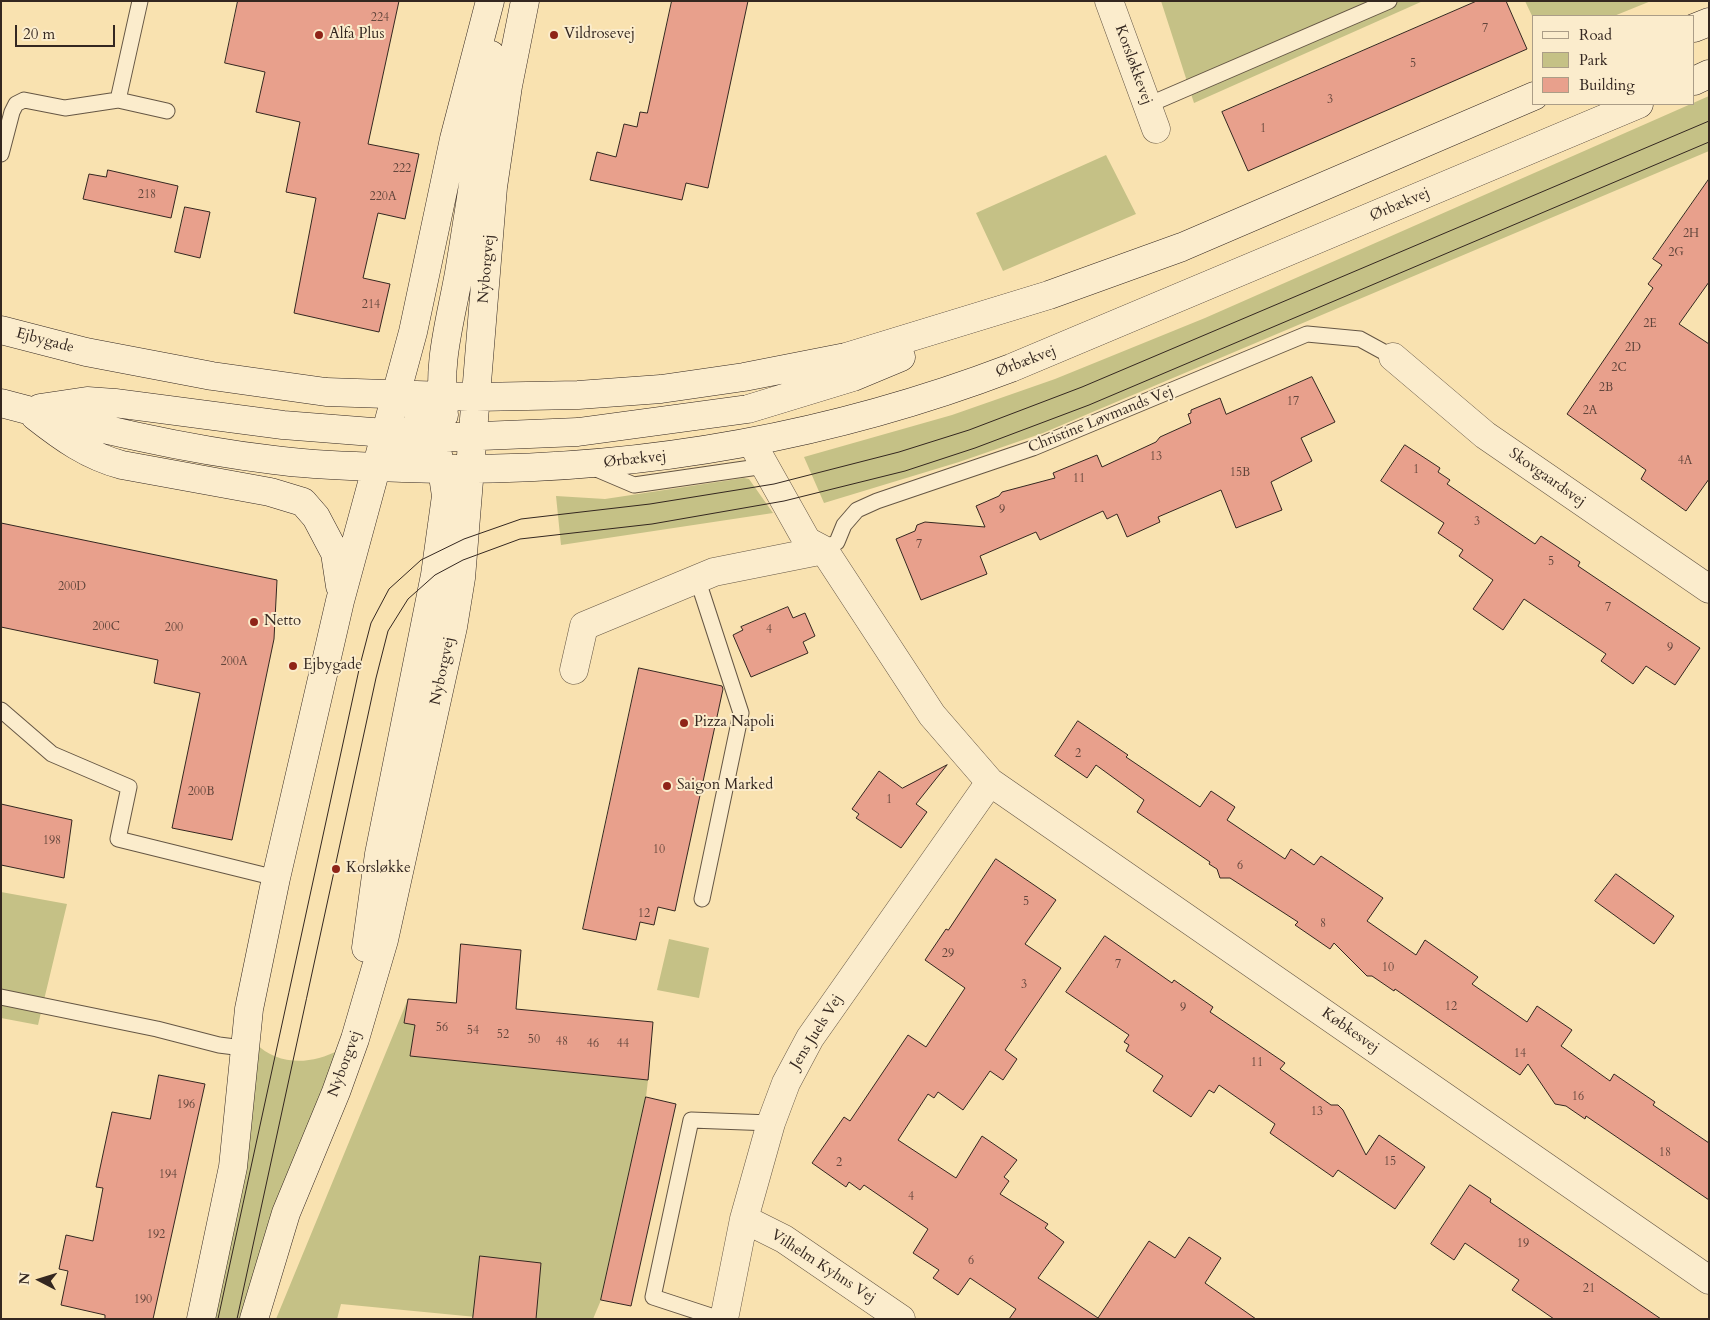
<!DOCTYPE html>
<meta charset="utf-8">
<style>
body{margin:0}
#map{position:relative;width:1710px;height:1320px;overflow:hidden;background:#f9e2b0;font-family:Cardo,serif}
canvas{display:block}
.frame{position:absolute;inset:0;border:2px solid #342720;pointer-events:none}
.legend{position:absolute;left:1532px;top:15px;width:162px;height:90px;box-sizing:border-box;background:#fbeccc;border:1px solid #ab9d87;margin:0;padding:6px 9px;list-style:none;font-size:15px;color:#342720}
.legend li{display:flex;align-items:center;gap:10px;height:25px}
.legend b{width:25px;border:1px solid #ab9d87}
.north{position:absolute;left:15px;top:1255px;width:50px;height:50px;-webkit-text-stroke:4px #fbeccc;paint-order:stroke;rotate:275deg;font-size:14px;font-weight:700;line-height:20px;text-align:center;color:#342720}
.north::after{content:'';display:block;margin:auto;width:18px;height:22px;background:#342720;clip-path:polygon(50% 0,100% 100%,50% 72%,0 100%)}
.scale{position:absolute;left:15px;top:25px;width:100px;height:22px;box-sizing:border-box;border:2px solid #342720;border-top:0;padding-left:6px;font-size:15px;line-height:18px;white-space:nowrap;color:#342720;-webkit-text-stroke:4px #fbeccc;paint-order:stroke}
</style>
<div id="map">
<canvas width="1710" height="1320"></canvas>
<div class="frame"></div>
<ul class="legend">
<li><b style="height:6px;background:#fbeccc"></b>Road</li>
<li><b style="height:14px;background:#c5c186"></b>Park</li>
<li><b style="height:14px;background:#e8a08c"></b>Building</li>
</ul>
<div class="north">N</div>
<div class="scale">20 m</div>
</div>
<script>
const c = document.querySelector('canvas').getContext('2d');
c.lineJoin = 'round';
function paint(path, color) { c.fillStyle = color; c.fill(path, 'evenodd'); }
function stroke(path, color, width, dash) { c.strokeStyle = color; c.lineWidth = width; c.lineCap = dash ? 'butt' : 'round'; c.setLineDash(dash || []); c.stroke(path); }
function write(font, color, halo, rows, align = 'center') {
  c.font = font + ' Cardo,serif'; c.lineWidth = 4; c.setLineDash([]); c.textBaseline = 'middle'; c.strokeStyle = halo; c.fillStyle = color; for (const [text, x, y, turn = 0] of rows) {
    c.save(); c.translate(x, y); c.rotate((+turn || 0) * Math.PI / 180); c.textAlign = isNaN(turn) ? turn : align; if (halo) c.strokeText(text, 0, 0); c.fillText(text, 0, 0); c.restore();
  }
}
paint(new Path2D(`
 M 1161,1 L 1423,1 L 1194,103 Z
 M 1525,1 L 1651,1 L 1614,16 L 1534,16 L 1534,20 Z
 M 1709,96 L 1709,151 L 1043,433 L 959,462 L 824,503 L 804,457 L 952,415 L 1055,379 L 1205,318 Z
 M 1106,155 L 1136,214 L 1003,271 L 976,213 Z
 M 744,478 L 749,479 L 773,513 L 561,545 L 556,496 L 605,499 Z
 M 1,892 L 67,904 L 38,1025 L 1,1018 Z
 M 669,939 L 709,948 L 699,998 L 657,990 Z
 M 408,999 L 405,1023 L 415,1025 L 410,1056 L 648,1080 L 646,1097 L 601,1300 L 593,1319 L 497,1319 L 341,1304 L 337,1319 L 276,1319 Z
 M 255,1043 C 278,1066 311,1065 339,1050 L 245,1319 L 210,1319 Z`), '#c5c186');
const building = new Path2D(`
 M 238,1 L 399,1 L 368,144 L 419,154 L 405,219 L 378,213 L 363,278 L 390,284 L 379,332 L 294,313 L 316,198 L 286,192 L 300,122 L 256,112 L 265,72 L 225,63 Z
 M 672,1 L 748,1 L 708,188 L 686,183 L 682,200 L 590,180 L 597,152 L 616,157 L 624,124 L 637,127 L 640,112 L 647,113 Z
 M 1477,1 L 1506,1 L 1527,49 L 1248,171 L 1222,112 Z
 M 108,170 L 178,186 L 171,218 L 83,199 L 89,174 L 106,177 Z
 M 1709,179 L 1709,282 L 1679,324 L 1709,344 L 1709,479 L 1686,511 L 1641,479 L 1646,470 L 1567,414 L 1653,288 L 1648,284 L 1662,265 L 1653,259 Z
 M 185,207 L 210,212 L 200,258 L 175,252 Z
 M 1312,377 L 1335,422 L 1301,438 L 1312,461 L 1271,482 L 1282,510 L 1236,528 L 1221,490 L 1158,517 L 1160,522 L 1127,537 L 1117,514 L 1107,519 L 1103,511 L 1040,540 L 1036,532 L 980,556 L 987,574 L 921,600 L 896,539 L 915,531 L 917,525 L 925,522 L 985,527 L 976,506 L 999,496 L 1002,492 L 1055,478 L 1053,473 L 1097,455 L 1102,467 L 1156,442 L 1160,437 L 1191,423 L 1188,414 L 1191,413 L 1191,410 L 1220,398 L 1226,414 Z
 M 1405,445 L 1440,468 L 1438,472 L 1450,480 L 1447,484 L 1535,544 L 1541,536 L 1580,562 L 1578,566 L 1700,648 L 1675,685 L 1646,666 L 1633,684 L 1601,661 L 1606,654 L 1524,599 L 1503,630 L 1473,609 L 1493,580 L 1459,556 L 1463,550 L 1438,533 L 1444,523 L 1381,481 Z
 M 1,523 L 277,580 L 274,639 L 232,840 L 172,828 L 200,693 L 154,683 L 158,660 L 1,627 Z
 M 788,607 L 793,618 L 805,613 L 815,636 L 803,642 L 808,653 L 751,677 L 733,635 L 743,630 L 741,627 Z
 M 639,668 L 722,686 L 723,689 L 675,911 L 658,907 L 654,925 L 640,922 L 636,940 L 583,929 Z
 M 1078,721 L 1128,755 L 1126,757 L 1200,807 L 1211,791 L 1235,807 L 1227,820 L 1285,859 L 1291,849 L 1314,865 L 1321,856 L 1383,898 L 1367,921 L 1416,955 L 1425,940 L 1478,977 L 1472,984 L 1527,1022 L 1537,1006 L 1572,1030 L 1561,1046 L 1610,1081 L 1614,1074 L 1655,1102 L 1653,1105 L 1709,1143 L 1709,1200 L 1586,1116 L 1585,1119 L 1566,1106 L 1555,1104 L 1528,1064 L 1520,1075 L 1395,989 L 1394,991 L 1372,976 L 1367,976 L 1334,943 L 1330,949 L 1295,925 L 1298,922 L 1230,878 L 1220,878 L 1217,869 L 1209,864 L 1210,862 L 1137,812 L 1144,800 L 1096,765 L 1087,778 L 1055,756 Z
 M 947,765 L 916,804 L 927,812 L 901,848 L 856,818 L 859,814 L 852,809 L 879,771 L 902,788 Z
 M 1,804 L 72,820 L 64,878 L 1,865 Z
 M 996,859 L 1056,900 L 1025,944 L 1061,968 L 1005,1050 L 1017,1059 L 1003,1080 L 990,1071 L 963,1110 L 938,1092 L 934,1098 L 928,1094 L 898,1140 L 956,1178 L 982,1136 L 1017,1160 L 1004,1177 L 1009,1181 L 1000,1194 L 1048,1224 L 1045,1228 L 1064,1242 L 1038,1278 L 1098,1318 L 1149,1241 L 1175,1258 L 1189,1237 L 1221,1258 L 1205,1283 L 1256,1319 L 1009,1319 L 1016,1309 L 970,1278 L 958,1295 L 933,1278 L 939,1270 L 913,1253 L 928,1229 L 864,1185 L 860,1190 L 849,1182 L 846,1187 L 812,1163 L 844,1117 L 850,1121 L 908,1035 L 926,1047 L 965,988 L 925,960 L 946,929 L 948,930 Z
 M 1616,874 L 1674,916 L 1654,944 L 1595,901 Z
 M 1105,936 L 1172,983 L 1174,980 L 1213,1007 L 1210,1012 L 1285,1063 L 1280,1069 L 1331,1105 L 1338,1105 L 1343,1110 L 1366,1155 L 1379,1135 L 1425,1167 L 1395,1209 L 1338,1170 L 1333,1177 L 1270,1133 L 1275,1124 L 1219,1085 L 1214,1093 L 1209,1090 L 1191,1117 L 1153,1091 L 1163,1076 L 1126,1051 L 1129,1045 L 1124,1042 L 1129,1035 L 1066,992 Z
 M 461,944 L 521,950 L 516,1009 L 653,1022 L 648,1080 L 410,1056 L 415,1025 L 404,1023 L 408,999 L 456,1003 Z
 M 159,1075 L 205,1084 L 153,1319 L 105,1319 L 105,1315 L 61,1305 L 68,1271 L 59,1269 L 66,1235 L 93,1241 L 103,1188 L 96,1187 L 112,1112 L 150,1119 Z
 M 646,1097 L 676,1104 L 631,1306 L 601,1300 Z
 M 1470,1185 L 1491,1199 L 1490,1202 L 1661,1319 L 1554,1319 L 1512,1290 L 1519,1280 L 1465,1243 L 1454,1260 L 1431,1244 Z
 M 480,1256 L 541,1263 L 536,1319 L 473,1319 Z`);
paint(building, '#e8a08c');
stroke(building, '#342720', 1);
const lane = new Path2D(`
 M 140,1 L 118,100 L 167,111
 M 1148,105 L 1389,1
 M 1,154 L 12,112 L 16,104 L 24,100 L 65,108 L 118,100
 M 594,468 L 634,485 L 765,466
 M 824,550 L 837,542 L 844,525 L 857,510 L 877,501 L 1033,448 L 1307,334 L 1360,339 L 1393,357
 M 697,578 L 741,713 L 702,899
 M 1,710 L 52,754 L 129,787 L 118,839 L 276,878
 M 1,997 L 157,1029 L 219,1045 L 243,1048
 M 720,1319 L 653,1297 L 691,1120 L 771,1123`);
const street = new Path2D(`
 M 1109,1 L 1156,129
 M 1393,357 L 1485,435 L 1709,589
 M 752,443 L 807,541 L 824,550 L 932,715 L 990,782 L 1709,1280
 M 574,670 L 584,626 L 714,572 L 824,550
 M 744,1219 L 784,1239 L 901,1319
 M 724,1319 L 744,1219 L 771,1123 L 786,1083 L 810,1038 L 990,782`);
const secondary = new Path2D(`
 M 1694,28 L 1709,22
 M 1694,81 L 1709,74
 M 1,330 L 86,352 L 212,376 L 326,392 L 476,397 L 578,395 L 661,389 L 744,377 L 846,357 L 1049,295 L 1182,247 L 1534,96
 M 1,403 C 91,427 181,449 274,460 C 317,466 360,466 403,468 C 614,475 814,443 1011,368 L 1639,104
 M 40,408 L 87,401 L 115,403 L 283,425 L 385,433 L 403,431
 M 444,415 C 437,363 450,323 459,273 C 471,200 482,128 491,55
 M 35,416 C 63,438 88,456 122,465 L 270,492 L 303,502 L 316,517 L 335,553 L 340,586
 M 375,467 C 394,452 410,444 433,438 L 578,432 L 748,409 L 853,377 L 901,357
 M 366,948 L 379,854 L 435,575 L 446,496 L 442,469 L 430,427 L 411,402 L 395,395
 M 201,1319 L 233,1167 L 249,1009 L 276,878 L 340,601 L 413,332 L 454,139 L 490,1
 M 254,1319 L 286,1213 L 336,1092 L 355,1039 L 384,940 L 453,627 L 461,578 L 493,187 L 508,86 L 525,1`);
stroke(lane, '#655644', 17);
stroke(street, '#655644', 29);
stroke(secondary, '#342720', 29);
stroke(lane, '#fbeccc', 15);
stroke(street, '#fbeccc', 28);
stroke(secondary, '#fbeccc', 28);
stroke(new Path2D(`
 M 218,1319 L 360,665 L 371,623 L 389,589 L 421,560 L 464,539 L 521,519 L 650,504 L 774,484 L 899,452 L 969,430 L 1082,387 L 1709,121
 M 237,1319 L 376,678 L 388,631 L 408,599 L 435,575 L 463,560 L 520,539 L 652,524 L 784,501 L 905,471 L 975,448 L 1089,405 L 1709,142`), '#342720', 1);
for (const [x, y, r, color] of [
 [319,35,5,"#8f2418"],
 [554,35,5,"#8f2418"],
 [254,622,5,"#8f2418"],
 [293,666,5,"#8f2418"],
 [684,723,5,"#8f2418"],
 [667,786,5,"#8f2418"],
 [336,869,5,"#8f2418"]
]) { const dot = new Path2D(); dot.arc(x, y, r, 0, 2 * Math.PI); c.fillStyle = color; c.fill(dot); stroke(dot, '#fbeccc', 2); }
write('12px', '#61453b', null, [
 ["224",380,18],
 ["7",1485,29],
 ["5",1413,64],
 ["3",1330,100],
 ["1",1263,129],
 ["222",402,169],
 ["218",147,195],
 ["220A",383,197],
 ["2H",1691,234],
 ["2G",1676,253],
 ["214",371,305],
 ["2E",1650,324],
 ["2D",1633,348],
 ["2C",1619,368],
 ["2B",1606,388],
 ["17",1293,402],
 ["2A",1590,411],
 ["13",1156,457],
 ["4A",1685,461],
 ["1",1416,470],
 ["15B",1240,473],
 ["11",1079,479],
 ["9",1002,510],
 ["3",1477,522],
 ["7",919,545],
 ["5",1551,562],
 ["200D",72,587],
 ["7",1608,608],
 ["200C",106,627],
 ["200",174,628],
 ["4",769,630],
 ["9",1670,648],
 ["200A",234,662],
 ["2",1078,754],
 ["200B",201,792],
 ["1",889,800],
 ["198",52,841],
 ["10",659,850],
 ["6",1240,866],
 ["5",1026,902],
 ["12",644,914],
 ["8",1323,924],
 ["29",948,954],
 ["7",1118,965],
 ["10",1388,968],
 ["3",1024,985],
 ["12",1451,1007],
 ["9",1183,1008],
 ["56",442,1028],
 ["54",473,1031],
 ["52",503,1035],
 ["50",534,1040],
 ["48",562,1042],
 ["46",593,1044],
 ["44",623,1044],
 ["14",1520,1054],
 ["11",1257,1063],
 ["16",1578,1097],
 ["196",186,1105],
 ["13",1317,1112],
 ["18",1665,1153],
 ["15",1390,1162],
 ["2",839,1163],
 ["194",168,1175],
 ["4",911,1197],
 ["192",156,1235],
 ["19",1523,1244],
 ["6",971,1261],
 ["21",1589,1289],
 ["190",143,1300]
]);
write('15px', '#342720', '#fbeccc', [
 ["Alfa Plus",329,35],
 ["Vildrosevej",564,35],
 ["Netto",264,622],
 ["Ejbygade",303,666],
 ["Pizza Napoli",694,723],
 ["Saigon Marked",677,786],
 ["Korsløkke",346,869]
], 'left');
write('15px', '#342720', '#fbeccc', [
 ["Korsløkkevej",1133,65,70],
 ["Ørbækvej",1400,205,-23],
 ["Nyborgvej",487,269,-85],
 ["Ejbygade",45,341,15],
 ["Ørbækvej",1026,362,-21],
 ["Christine Løvmands Vej",1101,420,-22],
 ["Ørbækvej",635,460,-6],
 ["Skovgaardsvej",1547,478,35],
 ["Nyborgvej",443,671,-78],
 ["Købkesvej",1350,1031,35],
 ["Jens Juels Vej",817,1032,-58],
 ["Nyborgvej",345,1064,-70],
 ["Vilhelm Kyhns Vej",823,1267,33]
]);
</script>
